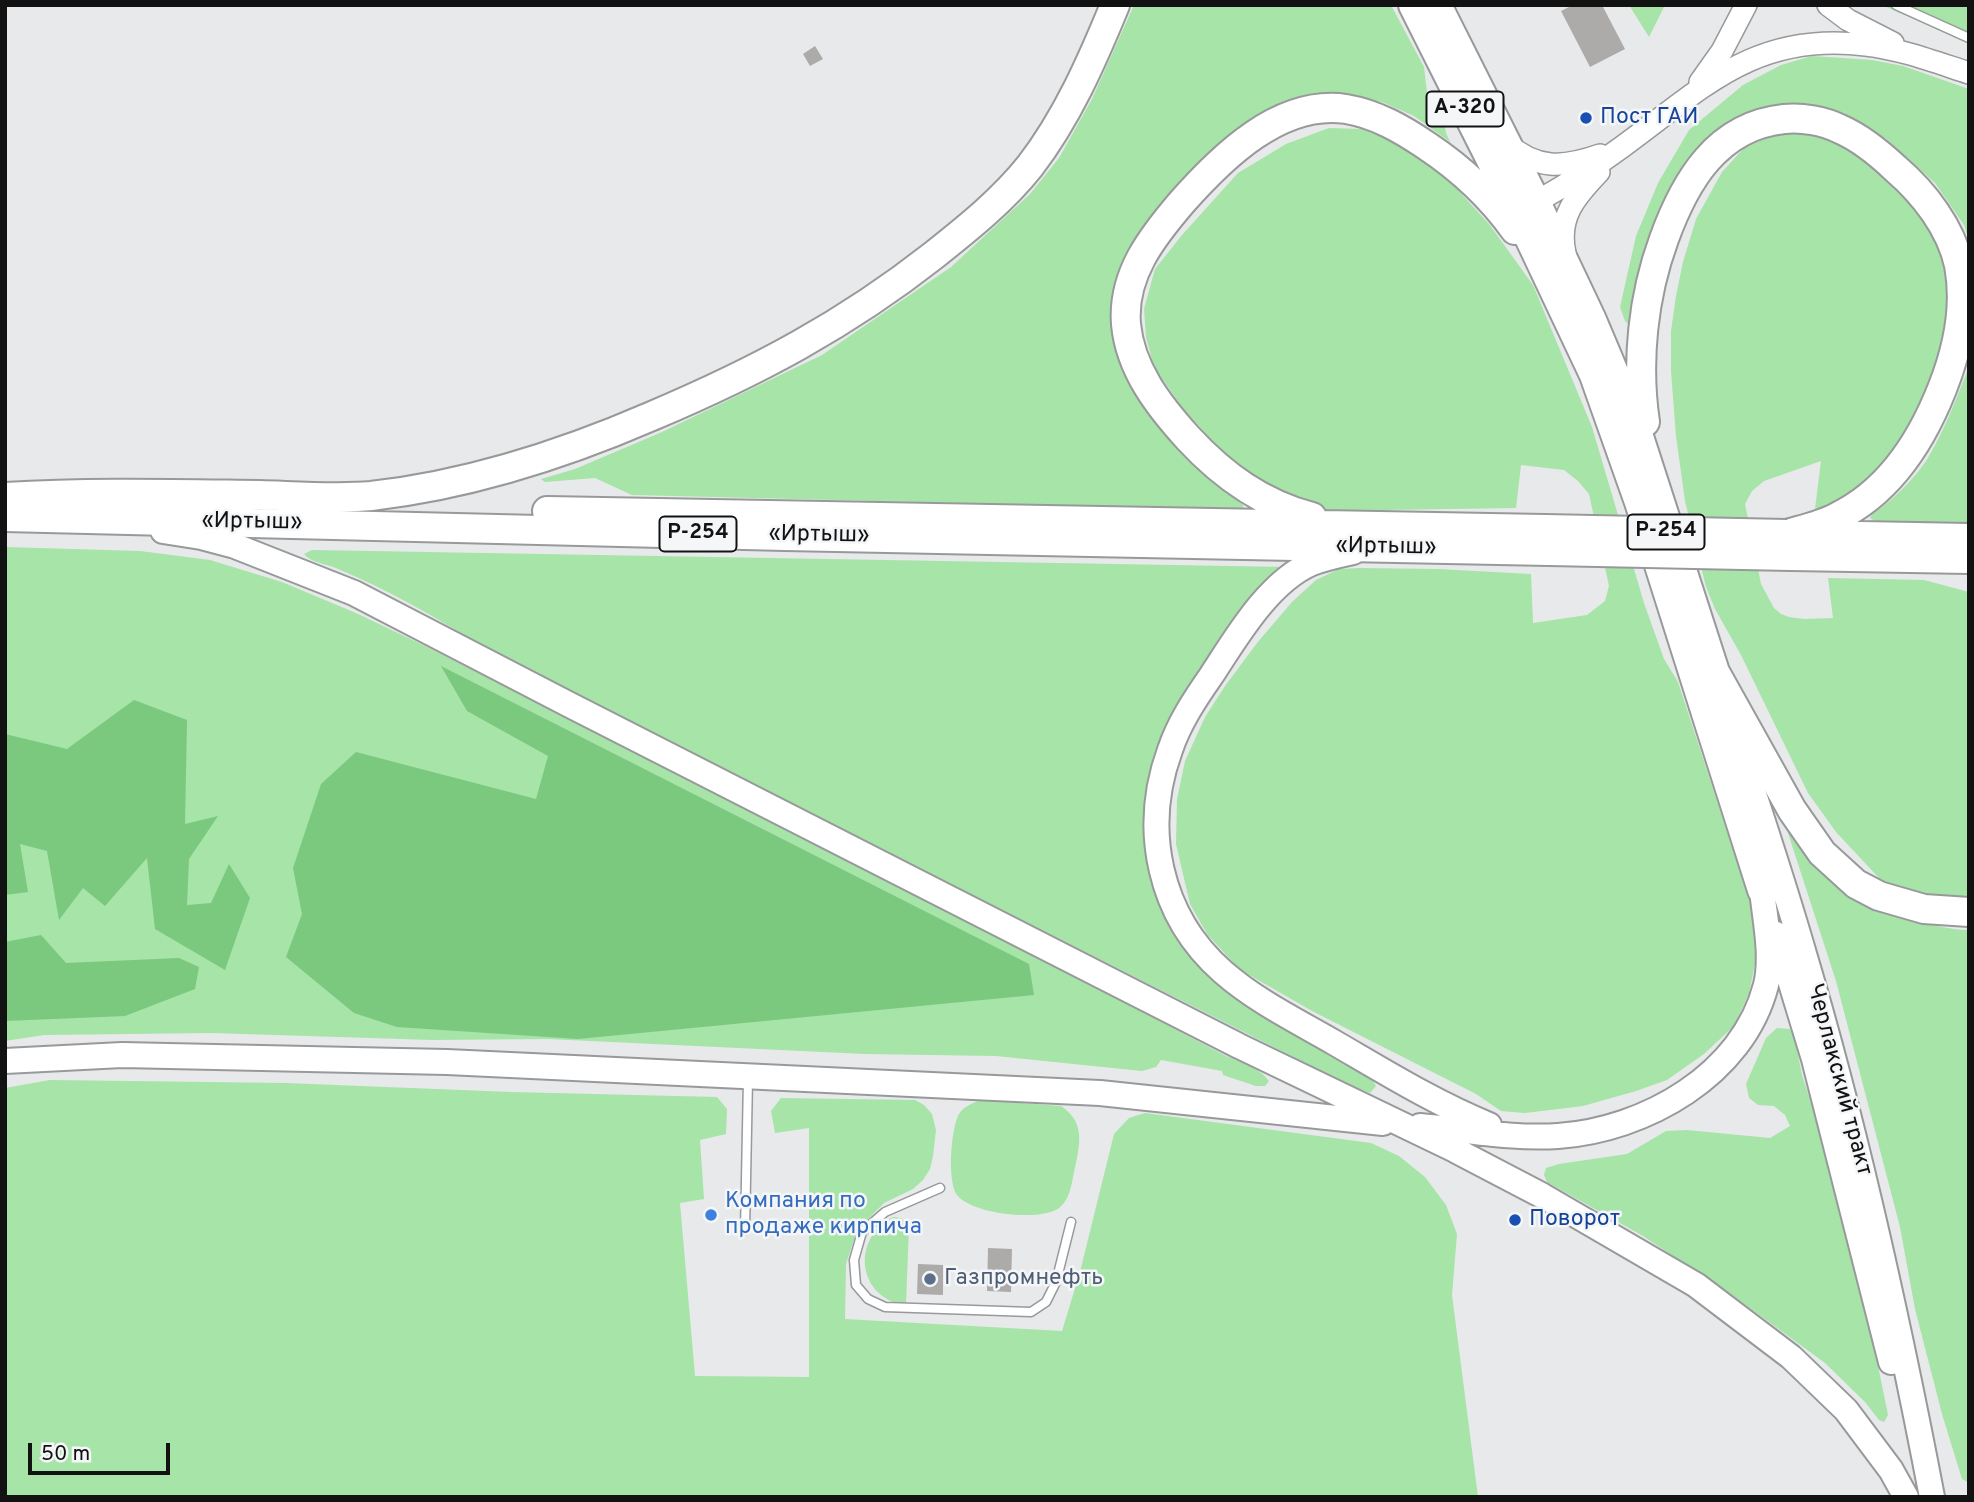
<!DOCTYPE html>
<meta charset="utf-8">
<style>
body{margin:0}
#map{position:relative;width:1974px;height:1502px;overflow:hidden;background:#e7e9eb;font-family:Overpass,sans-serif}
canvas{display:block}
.frame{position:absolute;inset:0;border:7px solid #121213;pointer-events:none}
.scale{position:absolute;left:28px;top:1443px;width:142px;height:32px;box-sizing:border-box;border:4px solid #121213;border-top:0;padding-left:9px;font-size:21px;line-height:24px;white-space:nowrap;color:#121213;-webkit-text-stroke:5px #f4f6f8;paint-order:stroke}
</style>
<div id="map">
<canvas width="1974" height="1502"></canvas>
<div class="frame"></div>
<div class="scale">50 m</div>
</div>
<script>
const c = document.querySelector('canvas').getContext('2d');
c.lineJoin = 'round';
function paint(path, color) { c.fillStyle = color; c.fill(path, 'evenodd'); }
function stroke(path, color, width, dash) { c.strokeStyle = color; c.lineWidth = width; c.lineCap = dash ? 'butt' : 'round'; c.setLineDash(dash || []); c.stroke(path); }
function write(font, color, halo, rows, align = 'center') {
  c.font = font + ' Overpass,sans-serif'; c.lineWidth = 5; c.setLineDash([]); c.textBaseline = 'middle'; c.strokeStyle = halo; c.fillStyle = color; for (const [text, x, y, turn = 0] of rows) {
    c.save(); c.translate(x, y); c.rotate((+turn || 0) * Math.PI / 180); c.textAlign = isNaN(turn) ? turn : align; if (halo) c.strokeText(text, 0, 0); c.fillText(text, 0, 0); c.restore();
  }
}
paint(new Path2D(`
 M 1134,5 L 1391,5 L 1424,67 L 1427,93 L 1442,111 L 1446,133 L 1450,142 L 1414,116 L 1382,102 L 1339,95 L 1308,97 L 1212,159 L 1113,320 L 1198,467 L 1243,505 L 1244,510 L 632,495 L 595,478 L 545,482 L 541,479 L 575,469 L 662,432 L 822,355 L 951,267 L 1030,194 L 1059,158 L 1092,99 Z
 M 1629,5 L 1665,5 L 1649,37 Z
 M 1882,5 L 1969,5 L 1969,44 Z
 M 1812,56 L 1872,60 L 1903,66 L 1969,89 L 1969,241 L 1964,225 L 1935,183 L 1885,138 L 1836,112 L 1802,107 L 1724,132 L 1631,327 L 1625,321 L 1620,307 L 1636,236 L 1658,183 L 1689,130 L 1743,85 L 1781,65 Z
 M 1329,128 L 1361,129 L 1391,140 L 1445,176 L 1489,224 L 1533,285 L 1592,427 L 1644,603 L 1664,659 L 1678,682 L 1751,905 L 1758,950 L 1749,993 L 1734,1026 L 1704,1054 L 1667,1080 L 1636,1091 L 1583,1106 L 1525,1113 L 1501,1111 L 1476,1094 L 1312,1011 L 1239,969 L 1207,934 L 1190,904 L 1176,844 L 1177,799 L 1185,761 L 1205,717 L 1225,686 L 1257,643 L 1292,602 L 1316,580 L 1339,569 L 1360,568 L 1438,569 L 1531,574 L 1533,623 L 1587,615 L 1605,601 L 1609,586 L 1589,494 L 1578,481 L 1564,470 L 1521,465 L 1516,508 L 1319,511 L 1273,494 L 1232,463 L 1182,407 L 1154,367 L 1146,337 L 1144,309 L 1155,269 L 1182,235 L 1238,173 L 1286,144 Z
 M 1796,133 L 1824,137 L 1844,147 L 1871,164 L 1917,207 L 1944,255 L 1950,282 L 1949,339 L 1911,434 L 1866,489 L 1814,517 L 1821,461 L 1764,481 L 1752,491 L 1745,504 L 1761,584 L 1774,608 L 1781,614 L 1789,617 L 1804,619 L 1833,618 L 1828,578 L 1924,580 L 1969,592 L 1969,901 L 1947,901 L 1897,888 L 1879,878 L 1836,832 L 1808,793 L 1741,655 L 1715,609 L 1706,587 L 1685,501 L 1676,436 L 1671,371 L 1671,331 L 1676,296 L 1683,262 L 1696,219 L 1722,172 L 1744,148 L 1772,136 Z
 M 1969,367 L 1969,523 L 1876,522 L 1870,518 L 1872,514 C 1891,502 1913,480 1926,461 C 1944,432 1956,399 1969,367 Z
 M 5,547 L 140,551 L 210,560 L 282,582 L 356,613 L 425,646 L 1048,962 L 1226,1056 C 1241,1062 1260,1068 1269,1081 L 1265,1086 L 1256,1086 L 1223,1075 L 1222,1071 L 1161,1060 L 1156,1067 L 1142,1071 L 996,1056 L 865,1054 L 548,1039 L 433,1040 L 212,1033 L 44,1035 L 5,1041 Z
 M 312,550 L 1287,567 L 1150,779 L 1175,932 L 1191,958 L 1223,985 L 1371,1078 L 1376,1086 L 1370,1093 L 1353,1087 L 736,776 L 477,643 C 432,615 386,589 338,569 C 328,564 311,563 304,554 Z
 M 1776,796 C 1785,815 1792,836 1805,853 C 1836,897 1885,918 1937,926 C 1947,928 1958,930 1969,930 L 1969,1483 L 1962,1479 L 1942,1414 L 1915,1309 L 1900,1227 L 1836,981 Z
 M 1777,1028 L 1790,1029 L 1795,1040 L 1802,1075 L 1818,1124 L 1875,1351 L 1886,1405 L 1888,1415 L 1884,1422 L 1879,1420 L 1865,1402 L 1825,1363 L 1735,1297 L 1643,1236 L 1547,1182 L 1544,1175 L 1546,1168 L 1559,1164 L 1627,1154 L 1666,1131 L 1687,1130 L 1770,1138 L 1790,1126 L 1785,1115 L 1774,1106 L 1758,1105 L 1749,1098 L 1746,1084 L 1766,1038 Z
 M 50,1080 L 286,1083 L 511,1092 L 717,1097 L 727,1109 L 726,1134 L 700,1140 L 704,1199 L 680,1203 L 695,1376 L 809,1377 L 809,1128 L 775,1133 L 771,1111 L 781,1098 L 915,1100 L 924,1105 L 932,1114 L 936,1130 L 933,1156 L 930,1169 L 923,1180 L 913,1189 L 884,1203 L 857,1230 L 846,1264 L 845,1319 L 1062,1331 L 1080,1272 L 1114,1134 L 1129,1118 L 1145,1113 L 1371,1143 L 1399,1156 L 1425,1177 L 1446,1205 L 1457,1234 L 1452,1295 L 1478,1497 L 5,1497 L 5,1088 Z
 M 980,1100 L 1061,1106 C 1083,1121 1081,1139 1076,1163 C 1072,1178 1072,1198 1059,1208 C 1039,1222 972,1214 957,1195 C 947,1181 951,1131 958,1116 C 962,1107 971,1104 980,1100 Z
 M 893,1217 L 901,1218 L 909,1226 L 906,1305 C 858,1299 850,1239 893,1217 Z`), '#a6e4a8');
paint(new Path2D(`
 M 441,666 L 1029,964 L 1034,995 L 578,1039 L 397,1027 L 354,1013 L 286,957 L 302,914 L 293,868 L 321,784 L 356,752 L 536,799 L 548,756 L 467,711 Z
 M 134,700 L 187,720 L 185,824 L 218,816 L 189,859 L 187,905 L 211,903 L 229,864 L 250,898 L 225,970 L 155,929 L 147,858 L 105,906 L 83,888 L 59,920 L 47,851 L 20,844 L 28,892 L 5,895 L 5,734 L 67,749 Z
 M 41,935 L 66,963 L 179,958 L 199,967 L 195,989 L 125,1016 L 5,1021 L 5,942 Z`), '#7bc87f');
paint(new Path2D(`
 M 1573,5 L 1602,5 L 1625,49 L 1590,67 L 1561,11 Z
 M 815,46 L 823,59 L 810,66 L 803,54 Z
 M 988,1248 L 1012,1249 L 1011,1292 L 987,1291 Z
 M 918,1264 L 943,1265 L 943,1295 L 917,1294 Z`), '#adaba9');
const lane = new Path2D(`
 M 1896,5 L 1969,38
 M 940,1188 L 885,1212 L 862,1232 L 854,1260 L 856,1285 L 868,1299 L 885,1307 L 1031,1312 L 1046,1302 L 1056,1282 L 1071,1222
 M 745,1230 L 748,1079`);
const secondary = new Path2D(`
 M 1828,5 L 1848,20 L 1893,43
 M 1700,82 L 1722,51 L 1746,5
 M 1506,143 C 1537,170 1563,168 1600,155
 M 1536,202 C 1566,185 1595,167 1622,147 C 1703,88 1755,31 1866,45 C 1901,49 1935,62 1969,73
 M 1565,253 C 1557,217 1576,196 1599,172`);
const primary = new Path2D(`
 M 163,531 L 201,537 L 235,546 L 354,593 L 568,704 L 1239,1046 L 1455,1150 L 1543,1196 L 1696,1285 L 1791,1357 L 1846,1410 L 1891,1470 L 1906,1497
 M 1353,552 C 1339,555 1325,558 1312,563 C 1268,582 1236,638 1211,676 C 1195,699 1179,723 1170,750 C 1141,829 1159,916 1223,972 C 1256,1001 1297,1021 1335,1043 C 1385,1072 1435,1103 1489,1125
 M 1725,706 C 1752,788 1780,871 1804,954 C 1857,1132 1897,1314 1932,1497
 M 1776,934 L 1814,1059 L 1891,1362
 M 5,1061 L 122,1055 L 447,1062 L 1100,1093 L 1383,1123
 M 1420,1126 C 1464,1130 1514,1139 1558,1136 C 1645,1130 1743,1075 1766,985 C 1773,955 1765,920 1762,890`);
const highway = new Path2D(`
 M 1413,5 L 1517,212 L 1594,375 L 1639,502 L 1762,890
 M 1437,5 L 1536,202 L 1591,318 L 1632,415 L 1715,672 L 1792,810 L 1822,853 L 1856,884 L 1879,896 L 1924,909 L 1969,912
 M 1645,422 C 1636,362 1643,296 1664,239 C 1685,181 1717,126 1784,119 C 1802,117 1824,121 1840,129 C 1861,138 1879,153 1896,169 C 1924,193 1951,228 1959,265 C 1967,308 1958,349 1942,389 C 1921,442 1889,492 1837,517 C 1822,525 1804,529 1787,534
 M 5,497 C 90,492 175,494 260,495 C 295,496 337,499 371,496 C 469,485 562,455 652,416 C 756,372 845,325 934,255 C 968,228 1003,200 1030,166 C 1067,118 1092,61 1115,5
 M 547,511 L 1545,529
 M 5,517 L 785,536 L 1549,551
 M 1312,517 C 1262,504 1223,476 1188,438 C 1159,406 1130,369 1126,324 C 1122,275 1152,237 1182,202 C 1221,158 1280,99 1346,109 C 1376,114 1402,129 1427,146 C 1460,168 1492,198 1515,230
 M 1807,535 L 1969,538
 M 1791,556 L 1969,559`);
stroke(lane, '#98999b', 11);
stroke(secondary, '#98999b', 24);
stroke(primary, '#98999b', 28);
stroke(highway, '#98999b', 32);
stroke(lane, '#fff', 8);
stroke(secondary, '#fff', 21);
stroke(primary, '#fff', 24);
stroke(highway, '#fff', 28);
const highwayBridge = new Path2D(`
 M 1545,529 L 1787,534
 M 1549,551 L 1791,556`);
stroke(highwayBridge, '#98999b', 32, []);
stroke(highwayBridge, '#fff', 28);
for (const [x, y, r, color] of [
 [1586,118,7,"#1a4fb4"],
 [711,1215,7,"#3f7fe0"],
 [1515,1220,7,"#1a4fb4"],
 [930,1279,7,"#5c6f8a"]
]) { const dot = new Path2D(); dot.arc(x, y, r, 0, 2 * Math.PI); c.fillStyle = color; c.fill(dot); stroke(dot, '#f4f6f8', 2.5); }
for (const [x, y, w] of [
 [1465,109,77],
 [1666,532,77],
 [698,534,77]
]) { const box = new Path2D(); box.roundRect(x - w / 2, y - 17.5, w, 35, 5); c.fillStyle = '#f4f6f8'; c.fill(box); stroke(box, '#121213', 2); }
write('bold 21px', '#121213', null, [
 ["А-320",1465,109],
 ["Р-254",1666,532],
 ["Р-254",698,534]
]);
write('23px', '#164399', '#f4f6f8', [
 ["Пост ГАИ",1600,118],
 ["Поворот",1529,1220]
], 'left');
write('23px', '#121213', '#f4f6f8', [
 ["«Иртыш»",252,523,1],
 ["«Иртыш»",819,536,1],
 ["«Иртыш»",1386,548,1],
 ["Черлакский тракт",1838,1080,75]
]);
write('23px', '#366cbe', '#f4f6f8', [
 ["Компания по",725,1202],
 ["продаже кирпича",725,1228]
], 'left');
write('23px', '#4e5e75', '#f4f6f8', [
 ["Газпромнефть",944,1279]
], 'left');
</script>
